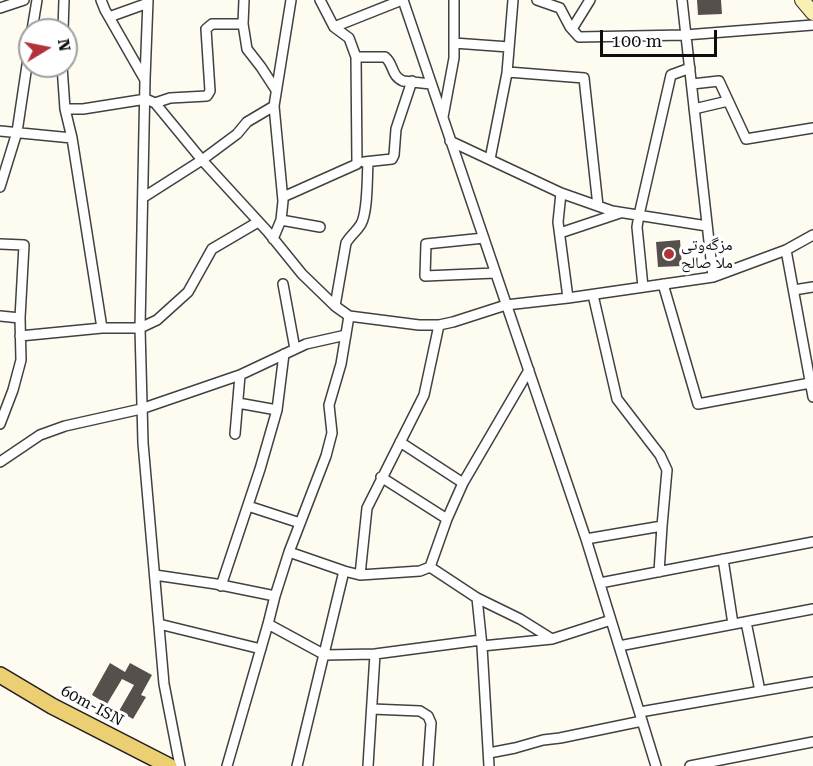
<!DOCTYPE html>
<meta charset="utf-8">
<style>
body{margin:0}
#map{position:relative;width:813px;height:766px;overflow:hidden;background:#fefbf1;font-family:"Roboto Serif",serif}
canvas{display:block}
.north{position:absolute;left:18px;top:18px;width:60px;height:60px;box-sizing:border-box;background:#fff;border:2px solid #9f9f9f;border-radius:50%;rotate:80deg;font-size:16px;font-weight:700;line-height:24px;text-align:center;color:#0e0e0e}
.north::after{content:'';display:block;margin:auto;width:21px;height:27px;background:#b13339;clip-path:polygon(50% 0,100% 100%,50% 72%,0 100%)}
.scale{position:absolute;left:600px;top:30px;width:117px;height:27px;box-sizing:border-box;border:3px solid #0e0e0e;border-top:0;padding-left:8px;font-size:18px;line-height:21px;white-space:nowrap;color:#0e0e0e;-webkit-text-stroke:4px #fff;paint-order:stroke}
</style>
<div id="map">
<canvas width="813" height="766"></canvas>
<div class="north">N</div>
<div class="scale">100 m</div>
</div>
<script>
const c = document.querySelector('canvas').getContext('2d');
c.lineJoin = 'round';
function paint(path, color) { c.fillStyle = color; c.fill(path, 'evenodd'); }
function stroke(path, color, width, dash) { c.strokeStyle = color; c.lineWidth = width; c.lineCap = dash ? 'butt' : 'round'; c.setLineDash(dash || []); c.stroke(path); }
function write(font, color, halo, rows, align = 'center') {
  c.font = font + ' "Roboto Serif","Noto Naskh Arabic",serif'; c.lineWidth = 6; c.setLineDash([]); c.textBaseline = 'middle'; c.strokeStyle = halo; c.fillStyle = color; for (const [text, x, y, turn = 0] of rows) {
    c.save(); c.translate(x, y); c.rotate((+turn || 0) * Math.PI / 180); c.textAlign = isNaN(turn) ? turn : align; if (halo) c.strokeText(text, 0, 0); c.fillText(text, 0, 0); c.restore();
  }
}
paint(new Path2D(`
 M 697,0 L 721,0 L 722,14 L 698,15 Z
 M 680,240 L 682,266 L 658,267 L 656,242 Z
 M 110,663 L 125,672 L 130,663 L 152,675 L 141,695 L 146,697 L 133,719 L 119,711 L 134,685 L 122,679 L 107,704 L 92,695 Z`), '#56504c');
const street = new Path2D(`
 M 101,0 L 105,10 L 145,80 L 140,328 L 143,443 L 164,684 L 180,766
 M 320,0 L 334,27 L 349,38 L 356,57 L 385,57 C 394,64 391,76 403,81 L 431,84
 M 403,0 L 586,539 L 656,766
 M 537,0 L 560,8 L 570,27 L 579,37 L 685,35 L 813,25
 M 682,0 L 713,277
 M 0,8 L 24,0
 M 109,17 L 148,3
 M 243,24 L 247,49 L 261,67 L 276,90
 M 334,27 L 402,0
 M 572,29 L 590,0
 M 32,30 L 37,0
 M 63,30 L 64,0
 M 454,43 L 509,47
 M 62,66 L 65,109 L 83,109 L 146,99 L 155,103 L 202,160 L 268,232 L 302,274 L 335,306 L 349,316 L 419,325 L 439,325 L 453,322 L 506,305 L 568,298 L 713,277 L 786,250 L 813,235
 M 508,72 L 584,78 L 598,206
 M 145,79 L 148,0
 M 692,84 L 719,81 L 746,139 L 813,128
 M 155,103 L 170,98 L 207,96 L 210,91 L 206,29 L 212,24 L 243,24 L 244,0
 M 65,109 L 72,138 L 102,328
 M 694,109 L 728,101
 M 443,117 L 454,58 L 454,0
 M 0,131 L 72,138
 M 450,141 L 561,193 L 612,211 L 707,226
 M 490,159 L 507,73 L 513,0
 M 364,162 L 392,159 L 394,155 L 396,129 L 412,81
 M 0,187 L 17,132 L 30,45
 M 561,193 L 558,222 L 568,298
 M 144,197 L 202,160 L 237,134 L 247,122 L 274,106
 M 283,197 L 357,164 L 356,57
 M 281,220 L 320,227
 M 560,233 L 620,213
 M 484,238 L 426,244 L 425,276 L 495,273
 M 273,239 L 281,220 L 283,201 L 274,106 L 291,0
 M 0,244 L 24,245 L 20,318 L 21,360 L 13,390 L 0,424
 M 786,250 L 813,397
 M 283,284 L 295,349
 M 663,284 L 698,404 L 810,383
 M 643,287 L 637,227 L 639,215 L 671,75 L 690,68
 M 794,290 L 813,287
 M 335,306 L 346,243 C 350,236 357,231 361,224 C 368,212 367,177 368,162
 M 0,316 L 20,318
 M 20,336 L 102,328 L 140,328 L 157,320 L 188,292 L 212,249 L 258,222
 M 238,403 L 277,410
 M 235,434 L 240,375
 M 400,442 L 463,483
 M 0,462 L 40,435 L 65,426 L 141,409 L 240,375 L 306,344 L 346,335
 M 381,477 L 447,519
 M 248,506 L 300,523
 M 586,539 L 662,526 L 667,470 L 660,455 L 617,399 L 593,295
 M 289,552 L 344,571 L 360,575 L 420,571 L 430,567 L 447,519 L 463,483 L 529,370
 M 723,559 L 733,624
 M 430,567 L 477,598 L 520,619 L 552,639
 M 659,572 L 662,526
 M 155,575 L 216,584 L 275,596
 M 360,575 L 367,508 L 424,395 L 439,325
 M 600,583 L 813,542
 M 221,586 L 260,469 L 277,410 L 284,354
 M 477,598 L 482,646 L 489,766
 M 746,622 L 760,691
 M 159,624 L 261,649
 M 268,624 L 325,655 L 375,654 L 481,640
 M 482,646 L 552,639 L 611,620
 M 619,646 L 813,609
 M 372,709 L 420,711 L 428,716 L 431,723 L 428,766
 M 640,712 L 813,682
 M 489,753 L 515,748 L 543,740 L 560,738 L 642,721
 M 227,766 L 268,624 L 275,596 L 289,552 L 326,456 L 332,433 L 329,405 L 341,364 L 349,316
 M 297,766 L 344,571
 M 368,766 L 375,654
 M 690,766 L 813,742`);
const secondary = new Path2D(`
 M 802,0 L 813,13`);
const primary = new Path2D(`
 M 0,675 L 52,706 L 169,766`);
stroke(street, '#414141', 12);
stroke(secondary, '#303030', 16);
stroke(primary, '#1f1f1f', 18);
stroke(street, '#fff', 9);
stroke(secondary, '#f7f0b2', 14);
stroke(primary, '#ecce73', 15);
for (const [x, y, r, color] of [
 [669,254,6,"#b13339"]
]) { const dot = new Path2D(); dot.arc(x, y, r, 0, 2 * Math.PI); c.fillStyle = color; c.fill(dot); stroke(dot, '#fff', 2); }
write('16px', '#0e0e0e', '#fff', [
 ["مزگه‌وتی",681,245],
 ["ملا صالح",681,263]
], 'left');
write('16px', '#0e0e0e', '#fff', [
 ["60m-ISN",92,706,28]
]);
</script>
